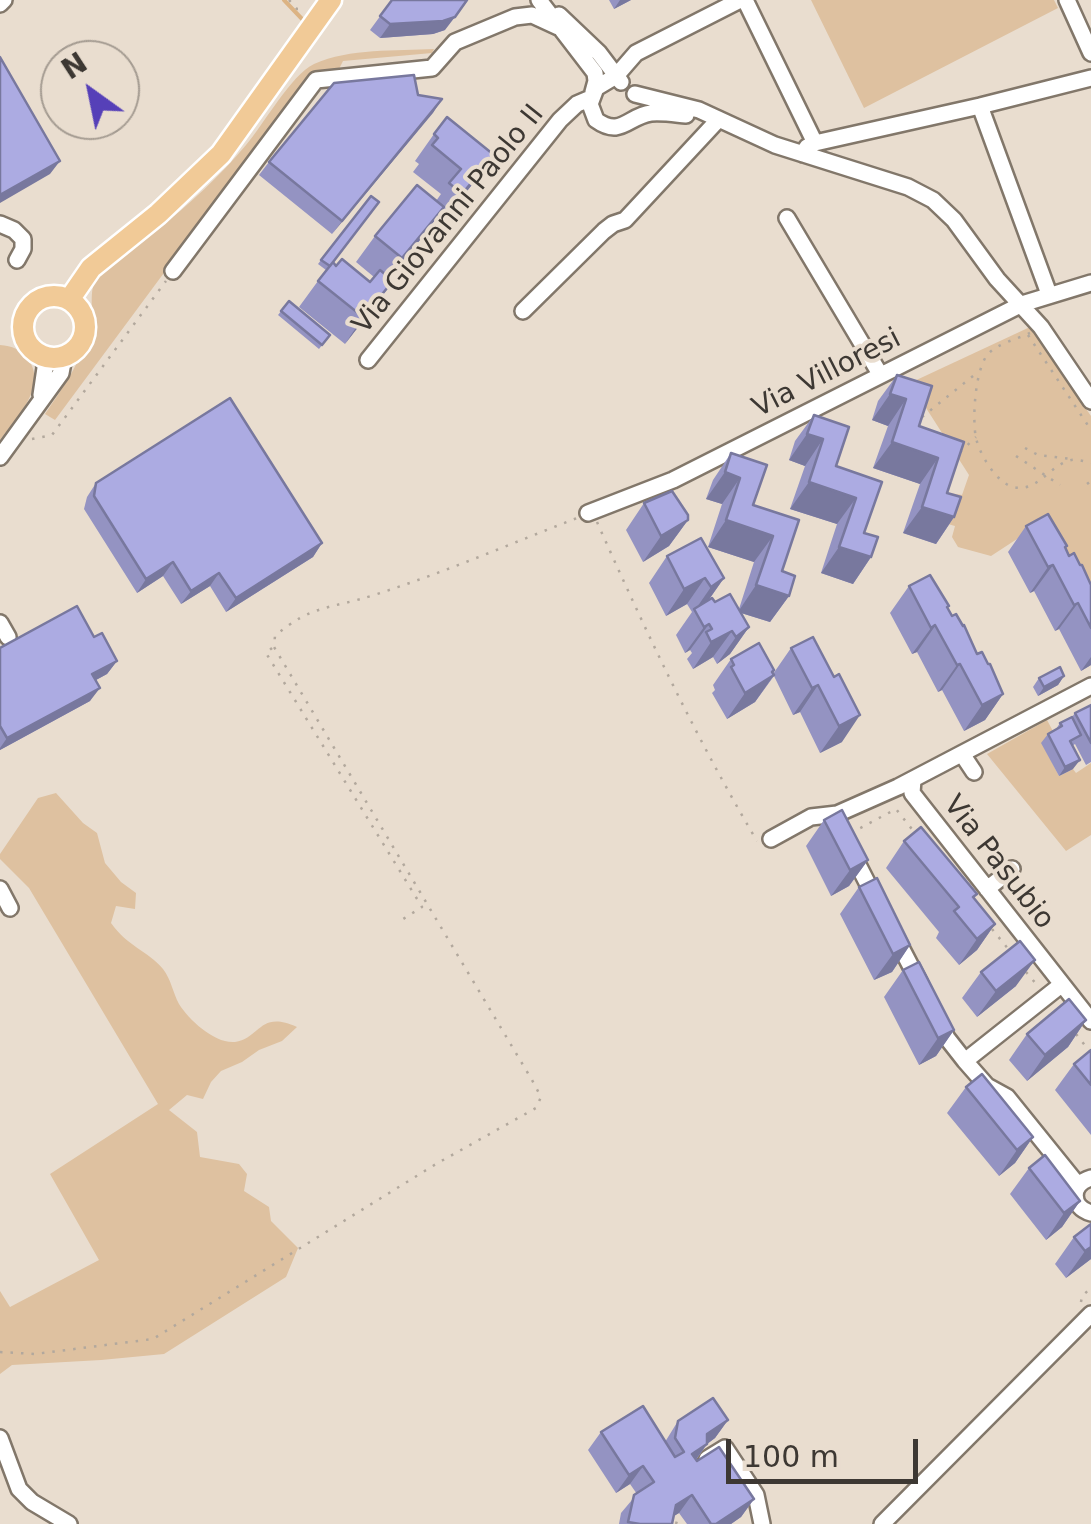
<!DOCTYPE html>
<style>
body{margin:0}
#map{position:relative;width:1091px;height:1524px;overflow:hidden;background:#e9ddcf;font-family:"DejaVu Sans",sans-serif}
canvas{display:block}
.north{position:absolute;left:40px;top:40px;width:100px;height:100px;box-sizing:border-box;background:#e9ddcf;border:2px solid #a49b91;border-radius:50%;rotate:327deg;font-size:28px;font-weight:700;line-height:40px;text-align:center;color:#3d3833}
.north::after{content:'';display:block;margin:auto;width:35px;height:45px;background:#5640b8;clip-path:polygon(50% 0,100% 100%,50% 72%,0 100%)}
.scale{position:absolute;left:726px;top:1439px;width:192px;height:45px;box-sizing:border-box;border:5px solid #3d3833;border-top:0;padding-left:12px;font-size:30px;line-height:35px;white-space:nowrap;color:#3d3833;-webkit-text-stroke:8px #e9ddcf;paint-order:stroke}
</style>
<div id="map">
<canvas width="1091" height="1524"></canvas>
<div class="north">N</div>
<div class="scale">100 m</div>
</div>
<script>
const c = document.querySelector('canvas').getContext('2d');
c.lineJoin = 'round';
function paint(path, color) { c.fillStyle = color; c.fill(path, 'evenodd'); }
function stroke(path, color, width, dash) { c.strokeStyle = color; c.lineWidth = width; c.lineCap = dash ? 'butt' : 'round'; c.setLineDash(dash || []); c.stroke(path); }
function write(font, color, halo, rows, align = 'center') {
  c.font = font + ' "DejaVu Sans",sans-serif'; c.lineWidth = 8; c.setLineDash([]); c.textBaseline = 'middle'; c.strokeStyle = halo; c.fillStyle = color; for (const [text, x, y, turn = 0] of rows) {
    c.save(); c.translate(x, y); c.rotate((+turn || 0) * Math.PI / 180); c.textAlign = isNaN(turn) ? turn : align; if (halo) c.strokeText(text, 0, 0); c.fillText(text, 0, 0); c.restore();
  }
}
paint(new Path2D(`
 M 811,0 L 1054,0 L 1058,8 L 864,108 Z
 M 434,49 L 432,53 L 343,61 L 339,69 L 312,73 L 55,420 L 45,414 C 65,385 81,362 90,328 C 95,311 87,290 98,276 C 108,263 144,240 158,229 C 190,204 220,176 246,145 C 264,124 291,75 314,64 C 350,48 396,51 434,49 Z
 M 1030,327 L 1091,416 L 1091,596 L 1040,524 L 991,556 L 958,547 L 952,537 L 955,526 L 941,522 L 950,493 L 962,495 L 969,475 L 910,383 Z
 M 0,345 C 12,346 21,349 28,359 C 48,386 16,419 0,440 Z
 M 1047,720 L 1055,735 L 1042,743 L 1059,776 L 1073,769 L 1076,773 L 1091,763 L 1091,835 L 1066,851 L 987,754 Z
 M 56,793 L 83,823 L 97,833 L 105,863 L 121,882 L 136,893 L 135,909 L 116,906 L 111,923 C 128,947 147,950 163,969 C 171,979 173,993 179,1004 C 189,1020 215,1044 235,1042 C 261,1038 259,1010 297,1027 L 282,1041 L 259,1050 L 242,1062 L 221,1071 L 211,1082 L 203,1099 L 187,1095 L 169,1110 L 197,1132 L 200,1157 L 239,1164 L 247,1174 L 244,1191 L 269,1207 L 271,1221 L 298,1248 L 286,1277 L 164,1354 L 101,1360 L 12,1365 L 0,1374 L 0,1291 L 10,1307 L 99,1260 L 50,1174 L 158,1104 L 29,888 L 0,859 L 0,854 L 38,798 Z`), '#dec1a0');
stroke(new Path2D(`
 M 284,0 L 303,20`), '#dcb383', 4);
const minor = new Path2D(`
 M 539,0 L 595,73 L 596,81 L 593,92
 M 745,0 L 815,143
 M 1067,0 L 1091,53
 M 0,4 L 4,0
 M 559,15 L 599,53 L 621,82
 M 635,94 L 699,110 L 775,145 L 908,187 L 933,200 L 954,220 L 997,279 L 1041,327 L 1091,401
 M 980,106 L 1049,294
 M 686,115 C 675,114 663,112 651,113 C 628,116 621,138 596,120 L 590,104 L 596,88 L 616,76 L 636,53 L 740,0
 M 803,154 L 807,147 L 815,143 L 980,106 L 1091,78
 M 787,218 L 880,374
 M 0,224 L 14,230 L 23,239 L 23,249 L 17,260
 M 173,271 L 316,80 L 432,68 L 455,42 L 515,17 L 532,15 L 558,27
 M 523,311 L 604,231 L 613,224 L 625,220 L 718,120
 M 368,360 L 560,120 L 577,104 L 591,98
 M 41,395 L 45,368 L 44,357
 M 0,457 L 61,373 L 64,357
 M 588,513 L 673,480 L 1022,304 L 1091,283
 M 0,623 L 8,637
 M 962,754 L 974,772
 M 913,780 L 912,793 L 1091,1021
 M 771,839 L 811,817 L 837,814 L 898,787 L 1091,686
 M 852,853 L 876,900
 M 0,889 L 10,908
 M 987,889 L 1012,869
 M 896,938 L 920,984
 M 939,1022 L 947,1038 L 965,1061 L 987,1086 L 1007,1097 L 1078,1185
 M 965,1061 L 1061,985
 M 1091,1178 C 1070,1184 1070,1207 1091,1213
 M 0,1438 L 19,1489 L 32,1502 L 69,1524
 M 707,1459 L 725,1448 L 756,1495 L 762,1524
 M 882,1524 L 1091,1314`);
const major = new Path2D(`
 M23 327a31 31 0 1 1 62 0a31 31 0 1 1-62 0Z
 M 69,300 L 91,268 L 158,214 L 221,154 L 331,0`);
stroke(minor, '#82776a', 20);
stroke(major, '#fff', 25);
stroke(new Path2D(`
 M 289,0 L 297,9 L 304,9
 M 1030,333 C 1017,339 997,344 988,354 C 975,369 972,419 976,438 C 980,455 996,482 1013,487 C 1036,493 1049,467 1068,461 C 1075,458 1083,461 1091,463
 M 1028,335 L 1091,430
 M 922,417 L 978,372
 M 32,439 L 52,435 L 166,281
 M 1025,448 L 1038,455 L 1071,459
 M 960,452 L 976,437
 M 1016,456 L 1060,485
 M 1087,484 L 1091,481
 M 597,522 C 646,632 696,738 757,841
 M 272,648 L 266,653 L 422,907 L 397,923
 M 851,833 L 896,809 L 915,833
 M 992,929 L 1009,950
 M 1026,972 L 1037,985
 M 1076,1034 L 1091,1053
 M 1081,1302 L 1082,1296 L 1091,1288
 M 0,1352 L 35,1354 L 153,1339 L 436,1164 L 536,1108 L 541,1097 L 532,1080 L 274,647 L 275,636 C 312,604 331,609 374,595 C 443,573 510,544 577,518
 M 676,1524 L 679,1514`), '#b2a89d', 2.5, [2.5, 8]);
stroke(minor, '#fff', 15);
stroke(major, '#f1ca97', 20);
paint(new Path2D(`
 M 392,0 L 445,30 L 433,34 L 380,38 L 370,30 Z
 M 609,0 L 631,0 L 614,9 Z
 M 418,95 L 442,99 L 332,234 L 259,175 L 269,162 Z
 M 434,134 L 494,155 L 475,181 L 444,220 L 438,215 L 425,234 L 389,278 L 393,281 L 345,344 L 299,307 L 326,270 L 318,264 L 371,196 L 333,263 L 370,282 L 374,277 L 356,262 L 375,236 L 436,201 L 441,194 L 413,172 L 419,164 L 415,161 Z
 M 289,301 L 330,335 L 319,349 L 278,315 Z
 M 897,375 L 919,426 L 964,442 L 947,493 L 954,517 L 936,544 L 903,533 L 920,484 L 873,468 L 888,426 L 872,420 L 878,401 Z
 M 814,415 L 836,466 L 882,482 L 864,533 L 871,557 L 853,584 L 821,573 L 837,524 L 790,509 L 805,466 L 789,460 L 795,441 Z
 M 731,453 L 753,505 L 799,520 L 782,571 L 789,596 L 770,622 L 741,613 L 749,627 L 730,654 L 717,664 L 713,657 L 693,669 L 687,659 L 692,653 L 690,650 L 685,653 L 676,635 L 692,612 L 687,604 L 666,616 L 649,583 L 667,556 L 724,578 L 708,601 L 739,609 L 754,562 L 708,547 L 722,504 L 706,499 L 713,480 Z
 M 96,483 L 322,543 L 313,557 L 226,612 L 210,586 L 181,604 L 163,576 L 137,593 L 84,509 L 87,497 Z
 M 677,501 L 688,520 L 669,546 L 643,562 L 626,530 L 644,503 Z
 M 1026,526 L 1065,548 L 1091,585 L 1091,665 L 1081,671 L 1059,629 L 1055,631 L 1034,591 L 1030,593 L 1008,552 Z
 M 909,586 L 948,608 L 1003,694 L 985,720 L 964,731 L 942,690 L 938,692 L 917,652 L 912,654 L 890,613 Z
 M 94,637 L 117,661 L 107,674 L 96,680 L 90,701 L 0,750 L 0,648 Z
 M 791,648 L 834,677 L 842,742 L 820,753 L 800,712 L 793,715 L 774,676 L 755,702 L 727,719 L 712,693 L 715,690 L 713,685 L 731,659 L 774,670 L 773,674 Z
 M 1064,676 L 1058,685 L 1038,696 L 1033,687 L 1039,678 Z
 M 1091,705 L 1091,762 L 1086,765 L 1075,744 L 1072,746 L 1073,769 L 1059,776 L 1041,743 L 1048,734 L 1056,729 L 1060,723 L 1072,717 L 1075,713 Z
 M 824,820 L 868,860 L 849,886 L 831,896 L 806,846 Z
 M 904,841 L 977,894 L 974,898 L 995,924 L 977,950 L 959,965 L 936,938 L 939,932 L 886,868 Z
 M 859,887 L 910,945 L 892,972 L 874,980 L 840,914 Z
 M 903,970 L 954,1030 L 936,1056 L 919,1065 L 884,997 Z
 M 981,972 L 1016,986 L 977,1017 L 962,998 Z
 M 1086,1020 L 1068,1047 L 1027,1081 L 1009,1060 L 1027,1034 Z
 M 1091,1050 L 1091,1135 L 1055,1090 L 1074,1064 Z
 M 966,1087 L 1033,1137 L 1015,1163 L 999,1176 L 947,1113 Z
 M 1029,1168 L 1080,1201 L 1062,1227 L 1046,1240 L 1010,1194 Z
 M 1091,1224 L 1091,1259 L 1066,1278 L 1055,1264 L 1074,1237 Z
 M 728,1420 L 715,1438 L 707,1444 L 696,1460 L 754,1499 L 741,1517 L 731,1524 L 687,1524 L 679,1513 L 673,1516 L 672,1524 L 619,1524 L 621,1513 L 637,1494 L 630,1484 L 616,1493 L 588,1450 L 601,1432 L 665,1442 L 678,1421 Z`), '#9493c2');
paint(new Path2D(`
 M 468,0 L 445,30 L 433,34 L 380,38 L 390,24 Z
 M 620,0 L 631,0 L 614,9 Z
 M 442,99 L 433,113 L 332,234 L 342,221 Z
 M 494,155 L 475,181 L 444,220 L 462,194 Z
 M 60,161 L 50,174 L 0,203 L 0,195 Z
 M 444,207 L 425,234 L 383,284 L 402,258 Z
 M 393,281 L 374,307 L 345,344 L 363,317 Z
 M 890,394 L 906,399 L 888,426 L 872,420 Z
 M 807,434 L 823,439 L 805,466 L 789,460 Z
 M 892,442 L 938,458 L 920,484 L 873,468 Z
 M 725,472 L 740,478 L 722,504 L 706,499 Z
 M 809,482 L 856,498 L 837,524 L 790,509 Z
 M 922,507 L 954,517 L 936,544 L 903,533 Z
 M 688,520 L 669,546 L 643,562 L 661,536 Z
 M 726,520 L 773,536 L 754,562 L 708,547 Z
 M 322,543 L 313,557 L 226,612 L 236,598 Z
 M 1067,546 L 1034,591 L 1030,593 L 1048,567 Z
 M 839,547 L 871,557 L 853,584 L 821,573 Z
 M 173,562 L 163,576 L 137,593 L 146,579 Z
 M 219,573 L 210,586 L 181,604 L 191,591 Z
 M 705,578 L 687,604 L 666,616 L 684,589 Z
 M 724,578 L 705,605 L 695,610 L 711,587 Z
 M 756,585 L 789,596 L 770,622 L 738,612 Z
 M 1078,603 L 1059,629 L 1055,631 L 1074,605 Z
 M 949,606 L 917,652 L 912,654 L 931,628 Z
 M 709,624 L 690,650 L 685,653 L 704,627 Z
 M 749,627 L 730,654 L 717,664 L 736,637 Z
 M 732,631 L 713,657 L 693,669 L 711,642 Z
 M 1091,657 L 1091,665 L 1081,671 Z
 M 117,661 L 107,674 L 83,687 L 92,674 Z
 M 960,664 L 942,690 L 938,692 L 957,665 Z
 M 774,670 L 769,678 L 774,675 L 755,702 L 727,719 L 745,693 Z
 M 1064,676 L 1058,685 L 1038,696 L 1044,687 Z
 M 818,685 L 800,712 L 793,715 L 812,688 Z
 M 100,688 L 90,701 L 0,750 L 0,748 L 7,738 Z
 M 1003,694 L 985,720 L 964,731 L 982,705 Z
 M 860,715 L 842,742 L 820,753 L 839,726 Z
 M 1080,760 L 1073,769 L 1059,776 L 1065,767 Z
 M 868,860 L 849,886 L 831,896 L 850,870 Z
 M 995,924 L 977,950 L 959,965 L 977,939 Z
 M 910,945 L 892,972 L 874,980 L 893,954 Z
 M 1035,960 L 1016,986 L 977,1017 L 996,991 Z
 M 1086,1020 L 1068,1047 L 1027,1081 L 1045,1055 Z
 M 954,1030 L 936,1056 L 919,1065 L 938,1038 Z
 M 1033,1137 L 1015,1163 L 999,1176 L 1017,1150 Z
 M 1080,1201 L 1062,1227 L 1046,1240 L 1064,1213 Z
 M 1091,1247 L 1091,1259 L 1066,1278 L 1085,1251 Z
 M 728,1420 L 715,1438 L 707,1444 L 694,1462 L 679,1472 L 707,1434 Z
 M 643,1466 L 630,1484 L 616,1493 L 629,1475 Z
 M 692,1495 L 679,1513 L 663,1523 L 676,1505 Z
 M 754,1499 L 741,1517 L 731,1524 L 716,1524 Z`), '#78789e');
const building = new Path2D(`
 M 392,0 L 467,0 L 455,17 L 443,21 L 390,24 L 380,16 Z
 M 0,57 L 60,161 L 0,195 Z
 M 414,75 L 418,95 L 442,99 L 342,221 L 269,162 L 334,83 Z
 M 447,117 L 494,155 L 462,194 L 449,183 L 461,169 L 432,145 L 438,138 L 434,134 Z
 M 417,185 L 444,207 L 402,258 L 375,236 Z
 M 371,196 L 379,202 L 330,266 L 321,260 Z
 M 342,259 L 370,282 L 380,270 L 393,281 L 363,317 L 318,281 L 333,262 L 336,266 Z
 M 289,301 L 330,335 L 322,345 L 281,311 Z
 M 897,375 L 932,386 L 919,426 L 964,442 L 947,493 L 961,497 L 954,517 L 922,507 L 938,458 L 892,442 L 906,399 L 890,394 Z
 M 230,398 L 322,543 L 236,598 L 219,573 L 191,591 L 173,562 L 146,579 L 94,496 L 96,483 Z
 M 814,415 L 849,427 L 836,466 L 882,482 L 864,533 L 878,537 L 871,557 L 839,547 L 856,498 L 809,482 L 823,439 L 807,434 Z
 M 731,453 L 767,465 L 753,505 L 799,520 L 782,571 L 795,576 L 789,596 L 756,585 L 773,536 L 726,520 L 740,478 L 725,472 Z
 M 672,491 L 688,515 L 688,520 L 661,536 L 644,503 Z
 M 1048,514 L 1067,546 L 1065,547 L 1069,556 L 1074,553 L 1080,565 L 1082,565 L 1091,585 L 1091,628 L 1078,603 L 1074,605 L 1053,565 L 1048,567 L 1026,526 Z
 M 701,538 L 724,578 L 711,587 L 705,578 L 684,589 L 667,556 Z
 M 930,575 L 949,606 L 947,607 L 952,616 L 956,614 L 963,626 L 964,625 L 977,654 L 982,652 L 988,664 L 990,664 L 1003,694 L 982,705 L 960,664 L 957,665 L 935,625 L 931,628 L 909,586 Z
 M 730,594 L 749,627 L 736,637 L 732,631 L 711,642 L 706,632 L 712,629 L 709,624 L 704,627 L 694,609 L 712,598 L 715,602 Z
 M 77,606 L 94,637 L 102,633 L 117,661 L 92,674 L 100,688 L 7,738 L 0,726 L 0,648 Z
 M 813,637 L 834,677 L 839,674 L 860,715 L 839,726 L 818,685 L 812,688 L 791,648 Z
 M 759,643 L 774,670 L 772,672 L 774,675 L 745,693 L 731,667 L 734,665 L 731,659 Z
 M 1060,667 L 1064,676 L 1044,687 L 1039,678 Z
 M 1091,705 L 1091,743 L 1075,713 Z
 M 1072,717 L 1081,735 L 1070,741 L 1080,760 L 1065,767 L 1048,734 L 1062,726 L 1060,723 Z
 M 842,810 L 868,860 L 850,870 L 824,820 Z
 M 921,827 L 977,894 L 973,897 L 995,924 L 977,939 L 954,911 L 959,907 L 904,841 Z
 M 877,878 L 910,945 L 893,954 L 859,887 Z
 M 1020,941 L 1035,960 L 996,991 L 981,972 Z
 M 919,962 L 954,1030 L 938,1038 L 903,970 Z
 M 1069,999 L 1086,1020 L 1045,1055 L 1027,1034 Z
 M 1091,1050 L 1091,1085 L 1074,1064 Z
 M 982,1074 L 1033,1137 L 1017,1150 L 966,1087 Z
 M 1045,1155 L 1080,1201 L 1064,1213 L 1029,1168 Z
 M 1091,1224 L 1091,1247 L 1085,1251 L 1074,1237 Z
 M 713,1398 L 728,1420 L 707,1434 L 707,1444 L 692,1454 L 697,1461 L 719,1447 L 754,1499 L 716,1524 L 711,1524 L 692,1495 L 676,1505 L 672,1524 L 640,1524 L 628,1522 L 634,1495 L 654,1482 L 643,1466 L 629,1475 L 601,1432 L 643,1406 L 675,1457 L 684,1452 L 675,1438 L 678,1421 Z`);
paint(building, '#acabe2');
stroke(building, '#78789e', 2.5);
write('28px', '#3d3833', '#e9ddcf', [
 ["Via Giovanni Paolo II",449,220,-51],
 ["Via Villoresi",827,374,-27],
 ["Via Pasubio",998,863,52]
]);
</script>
